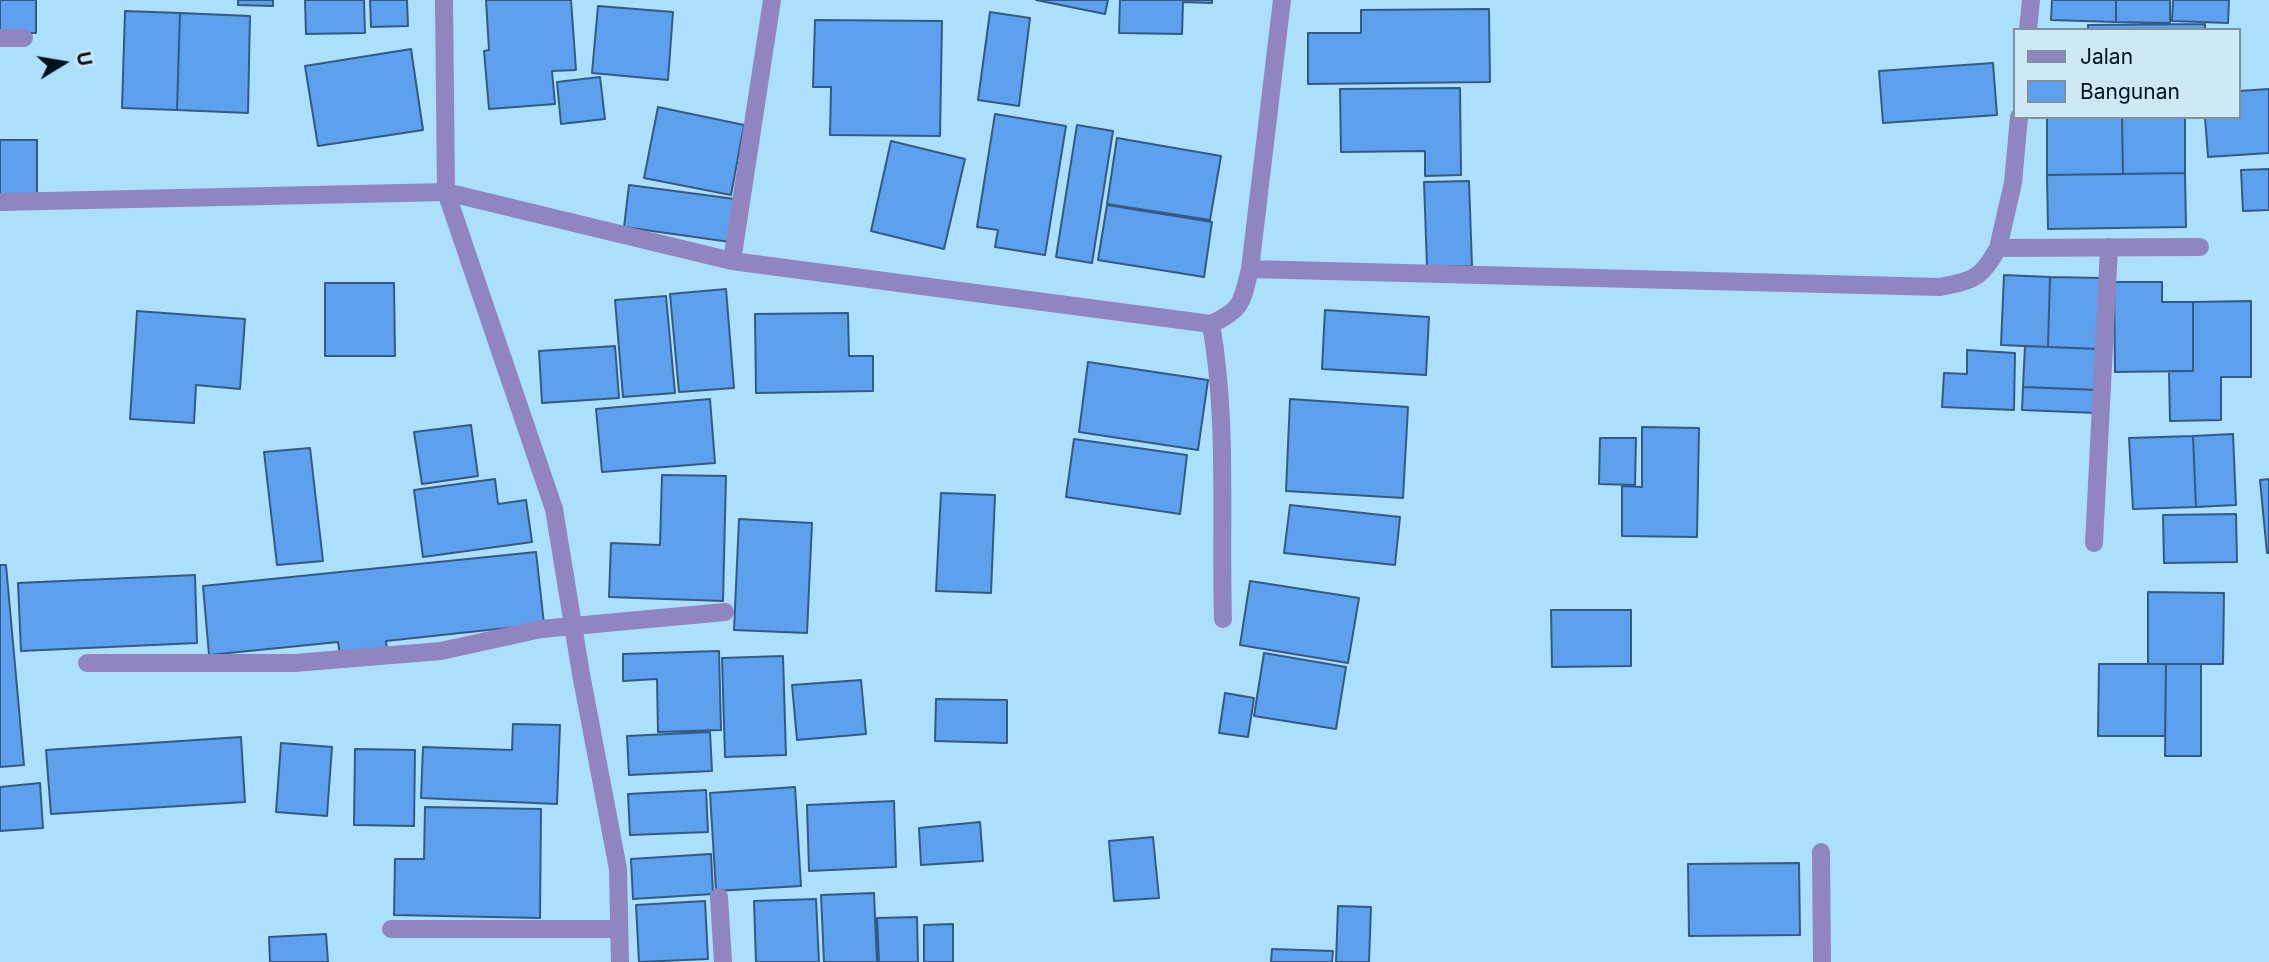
<!DOCTYPE html>
<style>
body{margin:0}
#map{position:relative;width:2269px;height:962px;overflow:hidden;background:#acdffb;font-family:Inter,sans-serif}
canvas{display:block}
.legend{position:absolute;left:2013px;top:28px;width:228px;height:91px;box-sizing:border-box;background:#cfe8f6;border:2px solid #7c929f;margin:0;padding:9px 12px;list-style:none;font-size:21px;color:#00111d}
.legend li{display:flex;align-items:center;gap:14px;height:35px}
.legend b{width:35px;border:2px solid #7c929f}
.north{position:absolute;left:28px;top:28px;width:70px;height:70px;-webkit-text-stroke:5px #cfe8f6;paint-order:stroke;rotate:79deg;font-size:19px;font-weight:700;line-height:28px;text-align:center;color:#00111d}
.north::after{content:'';display:block;margin:auto;width:24px;height:32px;background:#00111d;clip-path:polygon(50% 0,100% 100%,50% 72%,0 100%)}
</style>
<div id="map">
<canvas width="2269" height="962"></canvas>
<ul class="legend">
<li><b style="height:9px;background:#9085bf"></b>Jalan</li>
<li><b style="height:19px;background:#5da0ed"></b>Bangunan</li>
</ul>
<div class="north">U</div>
</div>
<script>
const c = document.querySelector('canvas').getContext('2d');
c.lineJoin = 'round';
function paint(path, color) { c.fillStyle = color; c.fill(path, 'evenodd'); }
function stroke(path, color, width, dash) { c.strokeStyle = color; c.lineWidth = width; c.lineCap = dash ? 'butt' : 'round'; c.setLineDash(dash || []); c.stroke(path); }
const building = new Path2D(`
 M 0,0 L 36,0 L 36,33 L 0,33 Z
 M 238,0 L 273,0 L 273,6 L 238,5 Z
 M 305,0 L 364,0 L 365,33 L 306,34 Z
 M 370,0 L 407,0 L 408,26 L 371,27 Z
 M 486,0 L 571,0 L 576,70 L 552,71 L 555,104 L 489,109 L 484,51 L 489,50 Z
 M 1036,0 L 1108,0 L 1105,14 Z
 M 1120,0 L 1212,0 L 1212,3 L 1183,2 L 1182,34 L 1119,33 Z
 M 2052,0 L 2116,0 L 2116,22 L 2051,20 Z
 M 2116,0 L 2170,0 L 2170,23 L 2116,22 Z
 M 2173,0 L 2229,0 L 2228,23 L 2172,21 Z
 M 598,6 L 673,12 L 668,80 L 592,73 Z
 M 1489,9 L 1490,82 L 1308,84 L 1308,33 L 1361,33 L 1361,10 Z
 M 125,11 L 180,13 L 177,110 L 122,108 Z
 M 990,12 L 1030,18 L 1019,106 L 978,100 Z
 M 180,13 L 250,16 L 248,113 L 177,110 Z
 M 815,20 L 942,21 L 940,136 L 830,135 L 831,87 L 813,87 Z
 M 2205,24 L 2205,30 L 2088,30 L 2088,25 Z
 M 411,49 L 423,130 L 318,146 L 305,66 Z
 M 1993,63 L 1997,115 L 1883,123 L 1879,71 Z
 M 600,77 L 605,119 L 561,124 L 557,82 Z
 M 1460,88 L 1461,175 L 1425,176 L 1425,151 L 1341,152 L 1340,89 Z
 M 2269,89 L 2269,153 L 2208,157 L 2205,117 L 2239,117 L 2239,91 Z
 M 658,107 L 744,125 L 731,195 L 644,178 Z
 M 995,114 L 1066,126 L 1045,255 L 995,247 L 998,230 L 977,227 Z
 M 2047,117 L 2122,117 L 2123,174 L 2047,175 Z
 M 2122,117 L 2185,117 L 2185,173 L 2123,174 Z
 M 1077,125 L 1113,131 L 1092,263 L 1056,257 Z
 M 1117,138 L 1221,156 L 1210,220 L 1107,204 Z
 M 0,140 L 37,140 L 37,196 L 0,196 Z
 M 891,141 L 965,159 L 944,249 L 871,231 Z
 M 2269,169 L 2269,210 L 2243,211 L 2241,170 Z
 M 2185,173 L 2186,227 L 2048,229 L 2047,175 Z
 M 1469,181 L 1472,266 L 1427,267 L 1424,182 Z
 M 629,185 L 735,199 L 730,242 L 624,227 Z
 M 1107,205 L 1212,222 L 1204,277 L 1098,260 Z
 M 2004,275 L 2050,277 L 2048,347 L 2001,345 Z
 M 2050,277 L 2102,278 L 2099,349 L 2048,347 Z
 M 2114,282 L 2162,282 L 2162,302 L 2193,302 L 2193,371 L 2115,372 Z
 M 325,283 L 394,283 L 395,356 L 325,356 Z
 M 726,289 L 734,388 L 679,392 L 670,294 Z
 M 666,296 L 675,393 L 623,397 L 615,300 Z
 M 2251,301 L 2251,377 L 2221,377 L 2221,420 L 2170,421 L 2169,371 L 2193,371 L 2193,302 Z
 M 1325,310 L 1429,317 L 1426,375 L 1322,369 Z
 M 137,311 L 245,319 L 240,389 L 196,385 L 194,423 L 130,419 Z
 M 848,313 L 849,356 L 873,356 L 873,391 L 756,393 L 755,314 Z
 M 615,346 L 619,398 L 542,403 L 539,351 Z
 M 2025,346 L 2099,349 L 2098,390 L 2023,387 Z
 M 1967,350 L 2015,353 L 2014,410 L 1942,407 L 1944,373 L 1967,374 Z
 M 1088,362 L 1208,380 L 1198,450 L 1079,432 Z
 M 2023,387 L 2098,390 L 2097,413 L 2022,410 Z
 M 710,399 L 715,463 L 602,472 L 596,409 Z
 M 1290,399 L 1408,407 L 1403,498 L 1286,491 Z
 M 471,425 L 478,476 L 422,484 L 414,432 Z
 M 1642,427 L 1699,428 L 1697,537 L 1622,536 L 1622,486 L 1642,487 Z
 M 2233,434 L 2236,505 L 2196,507 L 2193,436 Z
 M 2193,436 L 2196,507 L 2133,509 L 2129,438 Z
 M 1600,438 L 1636,438 L 1635,485 L 1599,484 Z
 M 1074,439 L 1187,455 L 1180,514 L 1066,497 Z
 M 310,448 L 323,561 L 277,565 L 264,452 Z
 M 662,475 L 726,476 L 723,601 L 609,597 L 611,543 L 660,545 Z
 M 495,479 L 498,504 L 526,500 L 532,542 L 423,557 L 414,490 Z
 M 2269,479 L 2269,553 L 2267,553 L 2260,480 Z
 M 941,493 L 995,495 L 991,593 L 936,591 Z
 M 1290,505 L 1400,517 L 1395,565 L 1284,553 Z
 M 2236,514 L 2237,562 L 2164,563 L 2163,515 Z
 M 739,519 L 812,523 L 807,633 L 734,630 Z
 M 536,552 L 544,624 L 386,641 L 387,650 L 340,654 L 338,642 L 209,655 L 203,586 Z
 M 0,565 L 6,565 L 24,765 L 0,767 Z
 M 195,575 L 197,643 L 21,651 L 18,583 Z
 M 1250,581 L 1359,598 L 1348,663 L 1240,645 Z
 M 2148,592 L 2224,593 L 2223,664 L 2148,664 Z
 M 1551,610 L 1631,610 L 1631,666 L 1552,667 Z
 M 719,651 L 721,730 L 658,732 L 657,679 L 623,681 L 623,654 Z
 M 1264,653 L 1346,667 L 1336,729 L 1254,716 Z
 M 783,656 L 786,755 L 725,757 L 722,658 Z
 M 2099,664 L 2166,664 L 2165,736 L 2098,736 Z
 M 2166,664 L 2201,664 L 2201,756 L 2165,756 Z
 M 861,680 L 866,734 L 797,740 L 792,685 Z
 M 1225,693 L 1254,698 L 1248,737 L 1219,733 Z
 M 936,699 L 1007,700 L 1007,743 L 935,741 Z
 M 513,724 L 560,725 L 557,804 L 421,798 L 423,747 L 512,750 Z
 M 710,732 L 712,771 L 629,775 L 627,736 Z
 M 241,737 L 245,802 L 51,814 L 46,750 Z
 M 281,743 L 332,747 L 327,816 L 276,812 Z
 M 355,749 L 415,750 L 414,826 L 354,825 Z
 M 40,783 L 43,828 L 0,831 L 0,787 Z
 M 795,787 L 801,886 L 716,891 L 710,793 Z
 M 706,790 L 708,832 L 630,835 L 628,794 Z
 M 894,801 L 896,867 L 809,871 L 807,805 Z
 M 425,807 L 541,809 L 540,918 L 394,915 L 395,859 L 424,859 Z
 M 980,822 L 983,861 L 921,865 L 919,828 Z
 M 1153,837 L 1159,898 L 1114,901 L 1109,841 Z
 M 711,854 L 713,894 L 633,899 L 631,859 Z
 M 1799,863 L 1800,935 L 1689,936 L 1688,864 Z
 M 874,893 L 877,962 L 824,962 L 821,895 Z
 M 816,899 L 819,962 L 756,962 L 754,901 Z
 M 705,901 L 708,959 L 639,962 L 636,905 Z
 M 1338,906 L 1371,907 L 1369,962 L 1336,962 Z
 M 917,917 L 918,962 L 879,962 L 877,918 Z
 M 953,924 L 953,962 L 924,962 L 924,925 Z
 M 326,934 L 328,962 L 270,962 L 269,937 Z
 M 1272,949 L 1333,951 L 1332,962 L 1271,962 Z`);
paint(building, '#5da0ed');
stroke(building, '#345a84', 2);
stroke(new Path2D(`
 M 444,0 L 446,192 L 554,509 L 581,674 L 618,869 L 620,962
 M 2028,30 L 2031,0
 M 0,38 L 24,38
 M 2019,117 L 2013,183 L 1998,248 L 2200,247
 M 0,202 L 446,192 L 732,261 L 1211,324 C 1243,310 1242,301 1250,269 L 1282,0
 M 732,261 L 772,0
 M 1250,269 L 1940,287 C 1974,280 1981,279 1998,248
 M 1211,324 C 1228,420 1220,521 1223,619
 M 2094,543 L 2109,247
 M 87,663 L 294,663 L 441,651 L 541,629 L 725,612
 M 1821,852 L 1822,962
 M 719,897 L 723,962
 M 391,929 L 619,929`), '#9085bf', 18);
</script>
